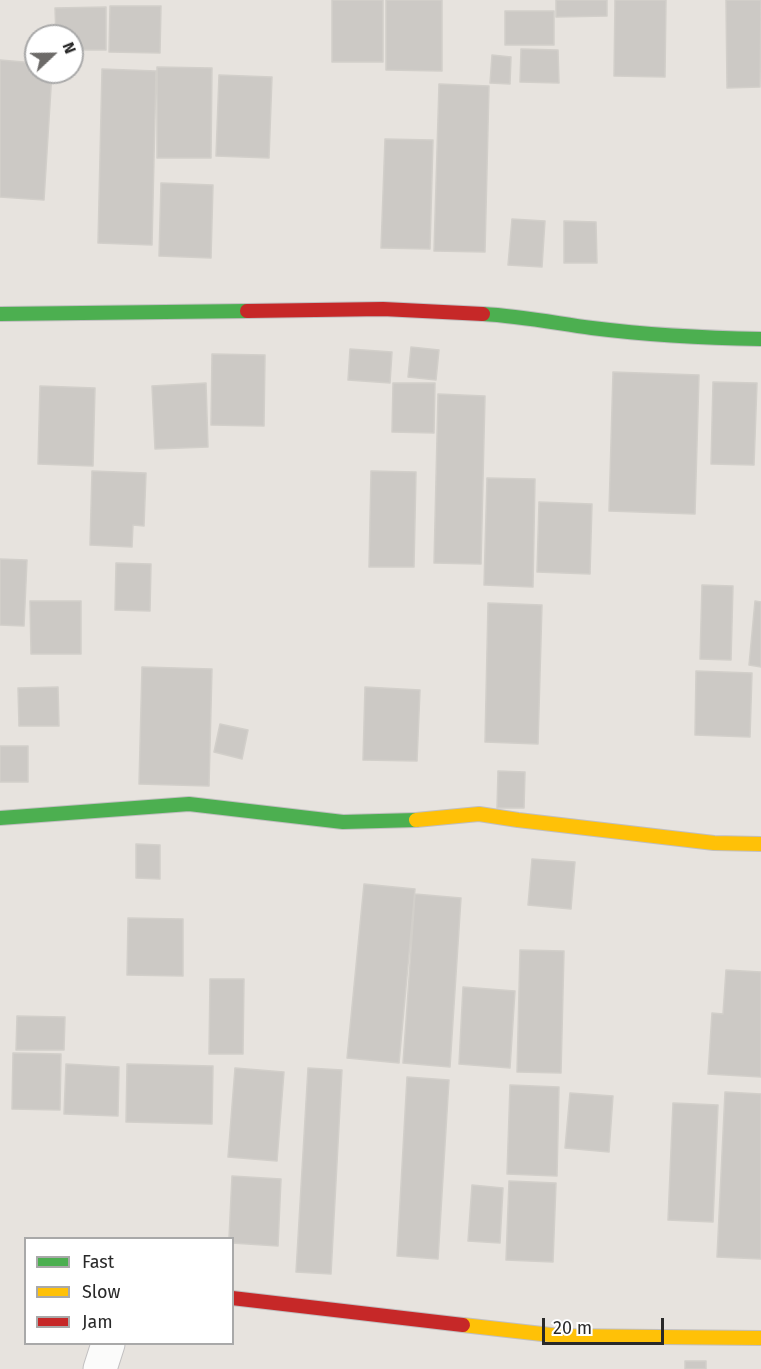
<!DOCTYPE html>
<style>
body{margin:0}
#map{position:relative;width:761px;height:1369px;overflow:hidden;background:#e7e3de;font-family:"Fira Sans",sans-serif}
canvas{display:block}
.legend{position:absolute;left:24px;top:1237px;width:210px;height:108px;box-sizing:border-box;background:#fff;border:2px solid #a9a9a9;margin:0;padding:8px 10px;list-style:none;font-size:18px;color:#292929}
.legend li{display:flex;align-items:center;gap:12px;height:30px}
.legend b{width:30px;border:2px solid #a9a9a9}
.north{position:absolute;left:24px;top:24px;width:60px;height:60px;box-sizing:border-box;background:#fff;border:2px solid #a9a9a9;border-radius:50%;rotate:68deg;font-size:16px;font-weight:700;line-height:24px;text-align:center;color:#292929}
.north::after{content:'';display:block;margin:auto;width:21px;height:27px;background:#6c6a68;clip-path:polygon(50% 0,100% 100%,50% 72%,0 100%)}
.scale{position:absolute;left:542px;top:1318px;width:122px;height:27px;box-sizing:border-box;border:3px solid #292929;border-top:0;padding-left:8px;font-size:18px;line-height:21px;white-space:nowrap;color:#292929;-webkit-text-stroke:4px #fff;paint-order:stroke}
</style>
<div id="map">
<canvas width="761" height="1369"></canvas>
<ul class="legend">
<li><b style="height:8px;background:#4caf50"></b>Fast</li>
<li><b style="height:8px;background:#ffc107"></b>Slow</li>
<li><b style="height:8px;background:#c62828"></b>Jam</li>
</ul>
<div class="north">N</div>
<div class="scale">20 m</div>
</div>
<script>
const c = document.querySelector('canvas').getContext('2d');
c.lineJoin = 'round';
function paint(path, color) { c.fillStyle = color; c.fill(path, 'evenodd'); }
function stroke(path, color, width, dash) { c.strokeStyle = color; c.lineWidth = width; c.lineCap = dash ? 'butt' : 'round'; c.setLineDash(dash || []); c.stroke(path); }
const building = new Path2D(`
 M 332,0 L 383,0 L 383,62 L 332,62 Z
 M 386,0 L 442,0 L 442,71 L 386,70 Z
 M 556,0 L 607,0 L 607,16 L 556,17 Z
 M 615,0 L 666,0 L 665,77 L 614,76 Z
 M 726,0 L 761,0 L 760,87 L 727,88 Z
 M 110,6 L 161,6 L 160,53 L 109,52 Z
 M 106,7 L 106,50 L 72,50 L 72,36 L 56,36 L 55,8 Z
 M 505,11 L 554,11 L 554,45 L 505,45 Z
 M 521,49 L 558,50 L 559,83 L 520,82 Z
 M 492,55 L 511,57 L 510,84 L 490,83 Z
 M 0,60 L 36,63 L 36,72 L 52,72 L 44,200 L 0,197 Z
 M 157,67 L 212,68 L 211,158 L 157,158 Z
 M 102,69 L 156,71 L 152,245 L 98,243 Z
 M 219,75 L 272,77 L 269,158 L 216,156 Z
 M 439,84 L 489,86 L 485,252 L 434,251 Z
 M 385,139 L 433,140 L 430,249 L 381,248 Z
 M 161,183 L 213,185 L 211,258 L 159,256 Z
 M 512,219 L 545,221 L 542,267 L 508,265 Z
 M 564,221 L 596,222 L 597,263 L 564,263 Z
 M 411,347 L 439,350 L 436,380 L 408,377 Z
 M 350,349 L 392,352 L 390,383 L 348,380 Z
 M 212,354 L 265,355 L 264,426 L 211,425 Z
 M 613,372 L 699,375 L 695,514 L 609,511 Z
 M 713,382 L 757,383 L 754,465 L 711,464 Z
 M 206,383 L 208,447 L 155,449 L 152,386 Z
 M 393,383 L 435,383 L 434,433 L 392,432 Z
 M 40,386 L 95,388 L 93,466 L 38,464 Z
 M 438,394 L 485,396 L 481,564 L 434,563 Z
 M 92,471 L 146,473 L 144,526 L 133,525 L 132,547 L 90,545 Z
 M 371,471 L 416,472 L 414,567 L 369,567 Z
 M 487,478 L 535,479 L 533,587 L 484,585 Z
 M 539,502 L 592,504 L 590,574 L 537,572 Z
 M 0,559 L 27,560 L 24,626 L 0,625 Z
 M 116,563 L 151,564 L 150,611 L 115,610 Z
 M 702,585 L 733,586 L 731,660 L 700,659 Z
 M 30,601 L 81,601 L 81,654 L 31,654 Z
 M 755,601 L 761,602 L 761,667 L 749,665 Z
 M 488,603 L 542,605 L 538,744 L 485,742 Z
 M 142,667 L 212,669 L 209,786 L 139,784 Z
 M 696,671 L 752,673 L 750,737 L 695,735 Z
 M 58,687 L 59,726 L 19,726 L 18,688 Z
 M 365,687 L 420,690 L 417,761 L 363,760 Z
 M 220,724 L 248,730 L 242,759 L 214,752 Z
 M 0,746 L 28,746 L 28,782 L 0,782 Z
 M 498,771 L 525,772 L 524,808 L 497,808 Z
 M 136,844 L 160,845 L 160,879 L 136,878 Z
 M 532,859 L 575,862 L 571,909 L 528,905 Z
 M 364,884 L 415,889 L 399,1063 L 347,1058 Z
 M 415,894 L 461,898 L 450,1067 L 403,1063 Z
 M 128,918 L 183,919 L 183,976 L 127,975 Z
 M 520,950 L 564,951 L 561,1073 L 517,1072 Z
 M 726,970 L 761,972 L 761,1077 L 708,1074 L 712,1013 L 723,1014 Z
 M 210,979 L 244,979 L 243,1054 L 209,1054 Z
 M 463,987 L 515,991 L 510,1068 L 459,1064 Z
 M 17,1016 L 65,1017 L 64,1050 L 16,1050 Z
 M 13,1053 L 61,1054 L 60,1110 L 12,1109 Z
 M 66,1064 L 119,1067 L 118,1116 L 64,1114 Z
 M 127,1064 L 213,1066 L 212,1124 L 126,1122 Z
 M 235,1068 L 284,1072 L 277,1161 L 228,1157 Z
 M 308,1068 L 342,1070 L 331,1274 L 296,1272 Z
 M 407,1077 L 449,1080 L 438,1259 L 397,1256 Z
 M 510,1085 L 559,1087 L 557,1176 L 507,1174 Z
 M 725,1092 L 761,1094 L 761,1259 L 717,1257 Z
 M 570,1093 L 613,1096 L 609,1152 L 565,1148 Z
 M 673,1103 L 718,1105 L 713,1222 L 668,1220 Z
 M 232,1176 L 281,1179 L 278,1246 L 232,1243 L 232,1238 L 229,1238 Z
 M 509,1181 L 556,1183 L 553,1262 L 506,1260 Z
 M 472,1185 L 503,1188 L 500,1243 L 468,1241 Z
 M 685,1361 L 706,1361 L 706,1369 L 685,1369 Z`);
paint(building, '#ccc9c5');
stroke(building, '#d2cfca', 1.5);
const street = new Path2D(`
 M 100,1369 L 108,1344`);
const fast = new Path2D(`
 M 0,314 L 247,311
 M 483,314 C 520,316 555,323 592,328 C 648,335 704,338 761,339
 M 0,818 L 189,804 L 343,822 L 416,820`);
const slow = new Path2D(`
 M 416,820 L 479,814 L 518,820 L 714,843 L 761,844
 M 463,1325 L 560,1336 L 761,1338`);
const jam = new Path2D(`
 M 247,311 L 383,309 L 483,314
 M 232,1298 L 463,1325`);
stroke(street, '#c1bfc0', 35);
stroke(fast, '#c1bfc0', 16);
stroke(slow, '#c1bfc0', 16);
stroke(jam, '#c1bfc0', 16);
stroke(street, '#fbfbfa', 33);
stroke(fast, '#4caf50', 14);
stroke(slow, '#ffc107', 14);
stroke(jam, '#c62828', 14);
</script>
